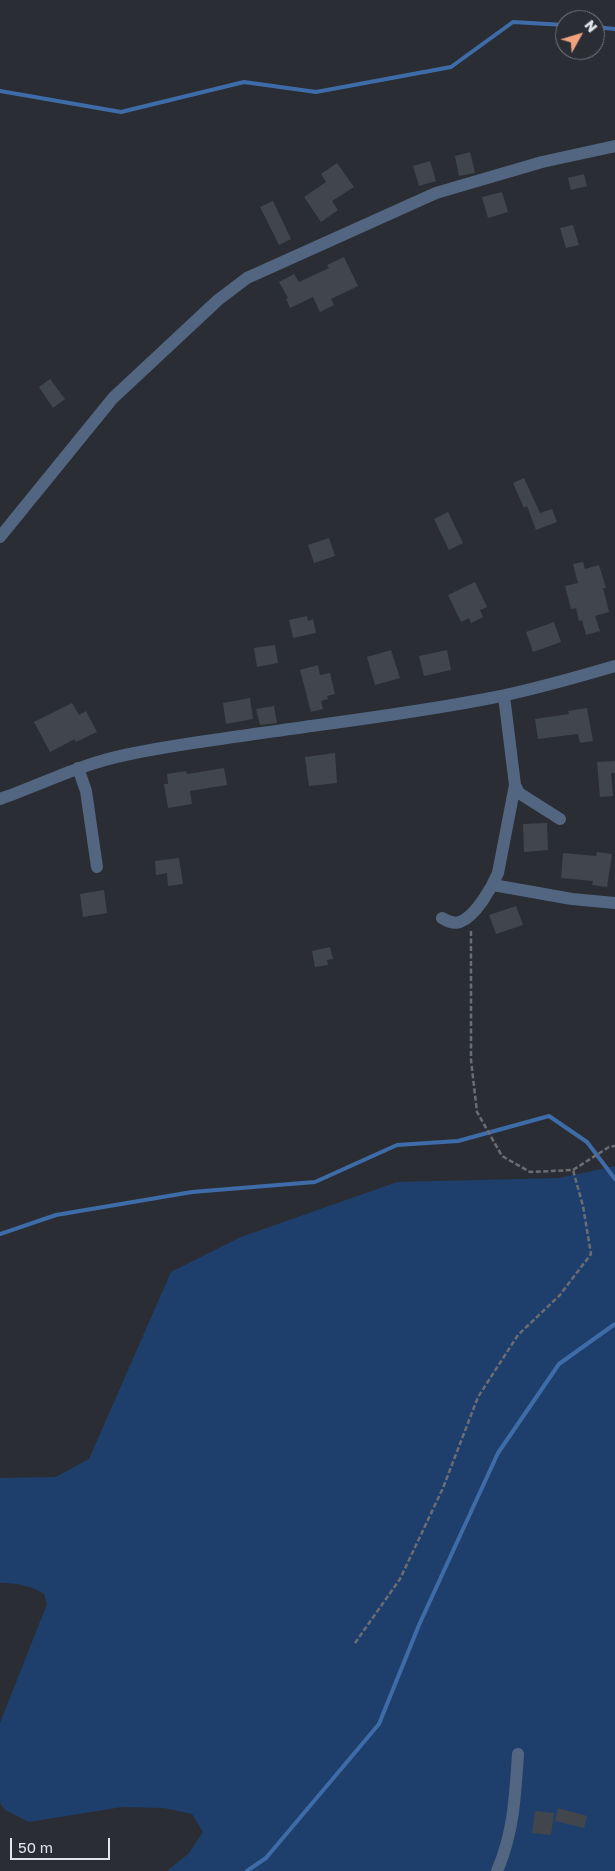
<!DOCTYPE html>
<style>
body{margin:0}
#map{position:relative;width:615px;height:1871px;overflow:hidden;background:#2a2e34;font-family:"Golos Text",sans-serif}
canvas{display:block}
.north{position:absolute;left:555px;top:10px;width:50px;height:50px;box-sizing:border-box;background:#2a2e34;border:1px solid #73777c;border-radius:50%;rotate:51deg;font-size:14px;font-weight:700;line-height:20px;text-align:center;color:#e1e4e8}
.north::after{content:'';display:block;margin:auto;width:18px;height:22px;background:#f1a17c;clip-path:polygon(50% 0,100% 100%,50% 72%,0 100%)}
.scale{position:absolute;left:10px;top:1838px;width:100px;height:22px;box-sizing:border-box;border:2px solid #e1e4e8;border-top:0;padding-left:6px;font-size:15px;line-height:18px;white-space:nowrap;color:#e1e4e8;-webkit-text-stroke:4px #2a2e34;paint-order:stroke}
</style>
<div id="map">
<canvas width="615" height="1871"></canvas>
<div class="north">N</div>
<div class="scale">50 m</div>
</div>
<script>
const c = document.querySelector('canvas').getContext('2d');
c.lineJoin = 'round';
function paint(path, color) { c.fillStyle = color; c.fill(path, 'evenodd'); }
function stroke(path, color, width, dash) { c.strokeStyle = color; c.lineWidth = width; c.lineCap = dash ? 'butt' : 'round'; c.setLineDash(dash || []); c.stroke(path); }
paint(new Path2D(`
 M 615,1166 L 615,1871 L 167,1871 L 189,1853 L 203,1832 L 192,1814 L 164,1808 L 122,1807 L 29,1822 L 5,1810 L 0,1803 L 0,1723 L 47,1604 L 44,1594 C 30,1585 16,1583 0,1583 L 0,1478 L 56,1477 L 89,1459 L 171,1272 L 241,1237 L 397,1182 L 559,1178 Z`), '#1e3f6b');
stroke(new Path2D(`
 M 595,27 L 615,29
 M 0,91 L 121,112 L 244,82 L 316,92 L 451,67 L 513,22 L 565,25
 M 0,1234 L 56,1215 L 192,1192 L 315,1182 L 397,1145 L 458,1141 L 549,1116 L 587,1142 L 615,1179
 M 247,1871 L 266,1858 L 379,1724 L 419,1625 L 498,1453 L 559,1364 L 615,1324`), '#3e6ca9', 4);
paint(new Path2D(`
 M 470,152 L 475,173 L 459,176 L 455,156 Z
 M 430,161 L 436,181 L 419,186 L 413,166 Z
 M 337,163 L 354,187 L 332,201 L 338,210 L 321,222 L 304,197 L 326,182 L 321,174 Z
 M 584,174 L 587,186 L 571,190 L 568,178 Z
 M 502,192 L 508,212 L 488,218 L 482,197 Z
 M 273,201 L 291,239 L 279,245 L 260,207 Z
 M 573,225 L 579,245 L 566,248 L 560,228 Z
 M 344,257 L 358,286 L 331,299 L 334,305 L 320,312 L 313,297 L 290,308 L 286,299 L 288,298 L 279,282 L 294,274 L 299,282 L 329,268 L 327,265 Z
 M 50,379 L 65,399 L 53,408 L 39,387 Z
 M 524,478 L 540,513 L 552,509 L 557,522 L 536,530 L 527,506 L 524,508 L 513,483 Z
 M 448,512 L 463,543 L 449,550 L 434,519 Z
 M 329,538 L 335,556 L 314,563 L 308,545 Z
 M 583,562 L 585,569 L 599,565 L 606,588 L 603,588 L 609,612 L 595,616 L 600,631 L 586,635 L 582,620 L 579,621 L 576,608 L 571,609 L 565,586 L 578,583 L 573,564 Z
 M 475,582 L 487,607 L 480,610 L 483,617 L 471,623 L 469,618 L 461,622 L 448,595 Z
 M 307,616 L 308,621 L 313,619 L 316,633 L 293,638 L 289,620 Z
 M 554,622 L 561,642 L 533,652 L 526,632 Z
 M 275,645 L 278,663 L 257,667 L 254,648 Z
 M 391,650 L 400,678 L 375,685 L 367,657 Z
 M 447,650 L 451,670 L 424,676 L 419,656 Z
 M 318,665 L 320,675 L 330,673 L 335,694 L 327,696 L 328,699 L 321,701 L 323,709 L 311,712 L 300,670 Z
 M 250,698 L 253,719 L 226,724 L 223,703 Z
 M 72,703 L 79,715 L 86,711 L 97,732 L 76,742 L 75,739 L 50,752 L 34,722 Z
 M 274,706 L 277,723 L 260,725 L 256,709 Z
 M 587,708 L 593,741 L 580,743 L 578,734 L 538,739 L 535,719 L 569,714 L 568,711 Z
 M 335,753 L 337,783 L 309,786 L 305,757 Z
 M 615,761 L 615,773 L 611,773 L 613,796 L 600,797 L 597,762 Z
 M 224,768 L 227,785 L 190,791 L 192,804 L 168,808 L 164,784 L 168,784 L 167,774 L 186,771 L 187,774 Z
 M 547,823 L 548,850 L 524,852 L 523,824 Z
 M 597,852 L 612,854 L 607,887 L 592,885 L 593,881 L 561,878 L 563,853 L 596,856 Z
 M 179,858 L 183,884 L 168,886 L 167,873 L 156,875 L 155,861 Z
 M 104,890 L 107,913 L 83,917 L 80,894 Z
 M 516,906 L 523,925 L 496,934 L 489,915 Z
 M 330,947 L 333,959 L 327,960 L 328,965 L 315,967 L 312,951 Z
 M 558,1808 L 587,1816 L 584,1828 L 555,1821 Z
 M 535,1811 L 554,1813 L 551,1835 L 532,1833 Z`), '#41464c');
stroke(new Path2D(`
 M 471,931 L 471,1060 L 477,1112 L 502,1156 L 530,1172 L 573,1170 L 609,1147 L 615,1146
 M 355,1643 L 400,1579 L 443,1488 L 478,1397 L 518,1335 L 560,1295 L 591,1254 L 583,1206 L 573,1170`), '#6a6e73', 2.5, [5, 2.5]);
stroke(new Path2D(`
 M 0,537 L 113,398 L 218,300 L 247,278 L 436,193 L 542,162 L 615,146
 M 504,696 L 515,785 L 519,793 L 560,819
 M 78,768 L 86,791 L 97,867
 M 0,799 C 42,784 81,764 125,755 C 165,746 207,741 248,735 C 329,723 410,714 491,698 C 533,690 574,678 615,666
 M 493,885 L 572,899 L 615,903
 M 442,918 C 447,921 454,924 460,922 C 476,916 492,887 498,873 L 515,785
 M 497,1871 C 514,1832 515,1796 518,1754`), '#536681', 12);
</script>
